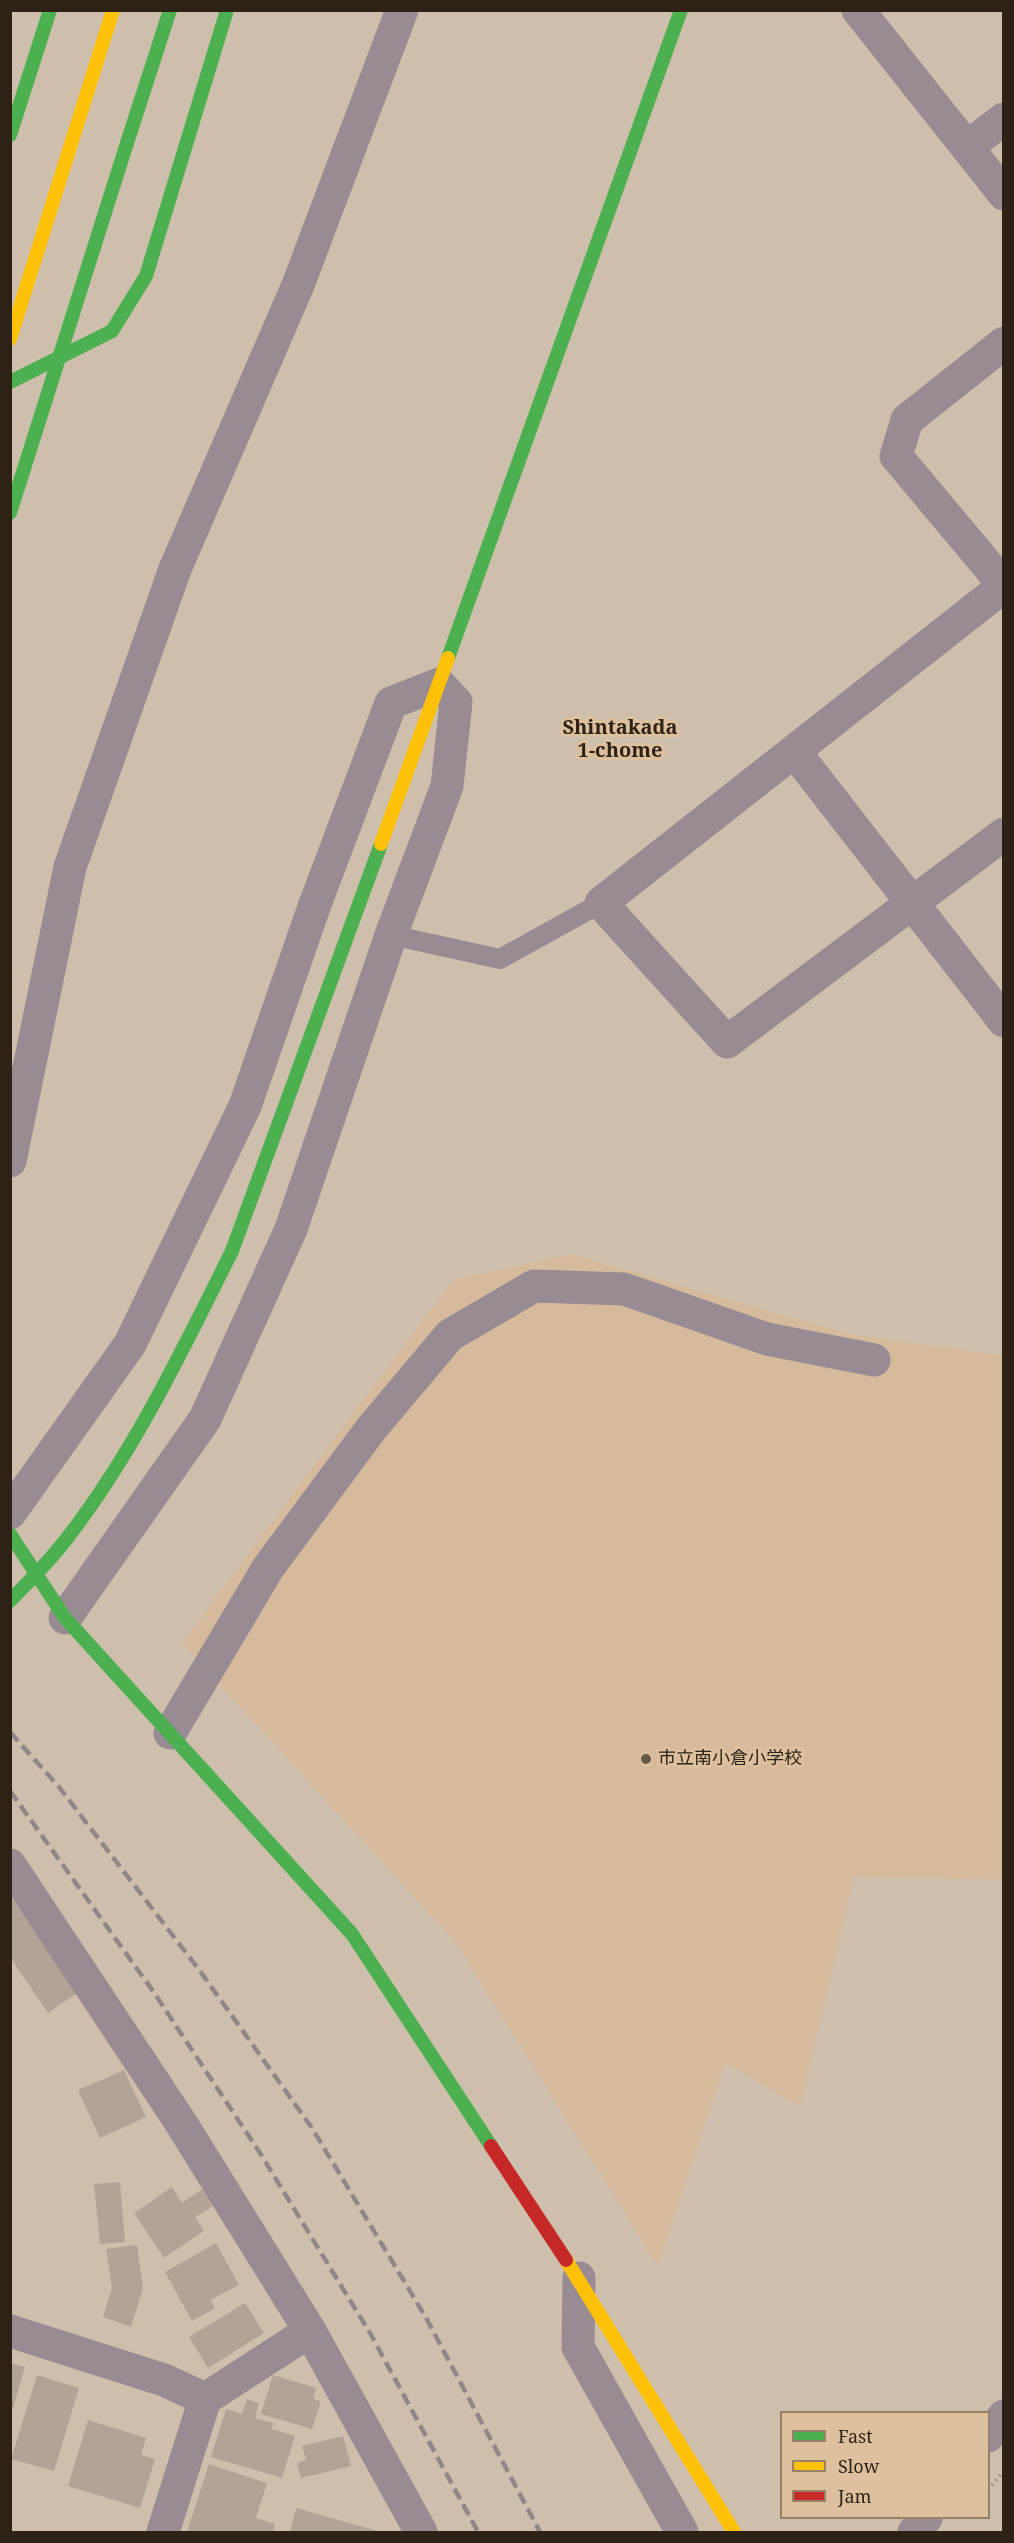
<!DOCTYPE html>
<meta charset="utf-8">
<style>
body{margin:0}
#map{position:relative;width:1014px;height:2543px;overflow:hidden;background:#cebfac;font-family:"Noto Serif",serif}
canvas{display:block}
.frame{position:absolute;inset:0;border:12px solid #2d2215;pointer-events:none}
.legend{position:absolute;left:780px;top:2411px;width:210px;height:108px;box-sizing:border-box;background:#ddc09d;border:2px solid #978167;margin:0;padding:8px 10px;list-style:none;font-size:18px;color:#2d2215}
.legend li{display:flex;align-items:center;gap:12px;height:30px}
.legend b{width:30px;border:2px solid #978167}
</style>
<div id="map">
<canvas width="1014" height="2543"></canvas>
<div class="frame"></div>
<ul class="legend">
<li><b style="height:8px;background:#4caf50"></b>Fast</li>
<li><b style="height:8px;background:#ffc107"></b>Slow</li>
<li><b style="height:8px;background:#c62828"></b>Jam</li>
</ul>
</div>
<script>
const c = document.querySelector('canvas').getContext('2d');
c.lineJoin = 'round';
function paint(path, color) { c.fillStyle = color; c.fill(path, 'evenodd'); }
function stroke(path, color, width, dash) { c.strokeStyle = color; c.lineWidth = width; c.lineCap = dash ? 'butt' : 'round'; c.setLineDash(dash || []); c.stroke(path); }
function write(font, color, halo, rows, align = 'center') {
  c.font = font + ' "Noto Serif","Noto Sans JP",serif'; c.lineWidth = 6; c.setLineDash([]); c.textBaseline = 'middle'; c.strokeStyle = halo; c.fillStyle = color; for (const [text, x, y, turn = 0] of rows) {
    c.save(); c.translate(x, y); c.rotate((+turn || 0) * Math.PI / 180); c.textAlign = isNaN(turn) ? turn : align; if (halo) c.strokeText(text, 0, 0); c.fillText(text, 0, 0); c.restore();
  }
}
paint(new Path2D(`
 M 571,1254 L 853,1335 L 1003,1355 L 1003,1880 L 854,1876 L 800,2106 L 725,2063 L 658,2266 L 457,1944 L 182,1643 L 453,1280 Z`), '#d5bb9c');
paint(new Path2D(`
 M 12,1899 L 77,1993 L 48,2013 L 10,1957 Z
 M 124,2070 L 146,2117 L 100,2138 L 78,2090 Z
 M 120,2182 L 125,2242 L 100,2244 L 94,2184 Z
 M 172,2187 L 182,2203 L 202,2189 L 213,2206 L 195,2217 L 204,2231 L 164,2258 L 134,2213 Z
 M 216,2243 L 239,2285 L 210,2300 L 215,2308 L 192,2321 L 165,2272 Z
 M 137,2245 L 143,2288 L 131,2327 L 103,2317 L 112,2288 L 106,2249 Z
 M 245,2303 L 264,2333 L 208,2368 L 189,2337 Z
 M 10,2363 L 25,2367 L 13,2408 L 10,2407 Z
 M 37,2375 L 79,2388 L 54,2471 L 11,2459 Z
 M 273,2375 L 316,2388 L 313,2399 L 321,2401 L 312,2429 L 261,2414 Z
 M 247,2399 L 259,2403 L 255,2418 L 273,2423 L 272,2429 L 295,2436 L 282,2478 L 211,2457 L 226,2409 L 242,2414 Z
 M 88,2420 L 146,2438 L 141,2455 L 155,2459 L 140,2508 L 68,2486 Z
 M 343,2436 L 351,2466 L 301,2478 L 297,2463 L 306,2460 L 302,2446 Z
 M 209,2464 L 267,2483 L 256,2518 L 275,2524 L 273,2532 L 187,2532 Z
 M 296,2508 L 381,2532 L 290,2532 Z`), '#b1a497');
stroke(new Path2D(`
 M 988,2490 L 1003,2472`), '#988d8d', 4, [1.5, 4.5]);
stroke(new Path2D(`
 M 391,935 L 500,959 L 601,903`), '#988b93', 20);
stroke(new Path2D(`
 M 858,10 L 1004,194
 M 967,147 L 1004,119
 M 1004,343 L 907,420 L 896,456 L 1004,585
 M 1004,586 L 601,903 L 727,1042 L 1004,834
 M 794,751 L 1004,1021
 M 10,1161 L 70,867 L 175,569 L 298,285 L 402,10
 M 10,1513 L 130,1344 L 245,1106 L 314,907 L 391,703 L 439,684 L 456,702 L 447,786 L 391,935 L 291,1229 L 205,1419 L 65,1618
 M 170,1733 L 268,1568 L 371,1429 L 450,1335 L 534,1286 L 624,1289 L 767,1339 L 874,1360
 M 10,1865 L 181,2123 L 310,2331 L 421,2532
 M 579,2278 L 578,2347 L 682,2532
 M 10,2331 L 164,2380 L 205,2399
 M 988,2436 L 1004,2416
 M 163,2532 L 205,2399 L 310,2331
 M 914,2532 L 926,2518`), '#988b93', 33);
stroke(new Path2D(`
 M 10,135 L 50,10
 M 127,143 L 170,10
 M 10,382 L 112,331 L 146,276 L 227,10
 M 448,658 L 681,10
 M 232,1251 L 381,844
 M 10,1534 L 65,1618 L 352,1934 L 491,2146`), '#4caf50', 14);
stroke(new Path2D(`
 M 10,339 L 113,10
 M 381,844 L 448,658
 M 566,2260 L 734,2532`), '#ffc107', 14);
stroke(new Path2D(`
 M 491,2146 L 566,2260`), '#c62828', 14);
stroke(new Path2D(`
 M 10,1732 L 59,1787 L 200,1971 L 312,2128 L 425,2316 L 540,2532
 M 10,1791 L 155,1994 L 260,2153 L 370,2333 L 478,2532`), '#928788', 4.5, [12, 6]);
stroke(new Path2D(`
 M 10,513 L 127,143
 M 10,1601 C 30,1580 51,1560 68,1537 C 135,1450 183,1349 232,1251`), '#4caf50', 14);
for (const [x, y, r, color] of [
 [646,1759,6,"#65594a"]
]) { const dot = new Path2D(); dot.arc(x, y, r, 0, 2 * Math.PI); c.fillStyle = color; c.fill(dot); stroke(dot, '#ddc09d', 2); }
write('18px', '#2d2215', '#ddc09d', [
 ["市立南小倉小学校",658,1759]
], 'left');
write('bold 20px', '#2d2215', '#ddc09d', [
 ["Shintakada",620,728],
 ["1-chome",620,751]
]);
</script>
